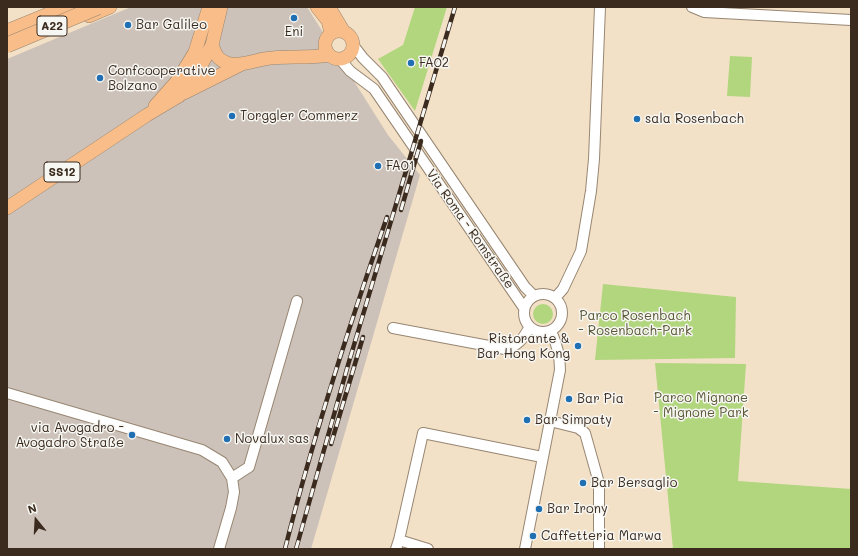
<!DOCTYPE html>
<meta charset="utf-8">
<style>
body{margin:0}
#map{position:relative;width:858px;height:556px;overflow:hidden;background:#f3e1c7;font-family:Mali,sans-serif}
canvas{display:block}
.frame{position:absolute;inset:0;border:8px solid #3b2a1e;pointer-events:none}
.north{position:absolute;left:16px;top:500px;width:40px;height:40px;-webkit-text-stroke:3px #f6f6f2;paint-order:stroke;rotate:342deg;font-size:11px;font-weight:700;line-height:16px;text-align:center;color:#3b2a1e}
.north::after{content:'';display:block;margin:auto;width:14px;height:18px;background:#3b2a1e;clip-path:polygon(50% 0,100% 100%,50% 72%,0 100%)}
</style>
<div id="map">
<canvas width="858" height="556"></canvas>
<div class="frame"></div>
<div class="north">N</div>
</div>
<script>
const c = document.querySelector('canvas').getContext('2d');
c.lineJoin = 'round';
function paint(path, color) { c.fillStyle = color; c.fill(path, 'evenodd'); }
function stroke(path, color, width, dash) { c.strokeStyle = color; c.lineWidth = width; c.lineCap = dash ? 'butt' : 'round'; c.setLineDash(dash || []); c.stroke(path); }
function write(font, color, halo, rows, align = 'center') {
  c.font = font + ' Mali,sans-serif'; c.lineWidth = 3; c.setLineDash([]); c.textBaseline = 'middle'; c.strokeStyle = halo; c.fillStyle = color; for (const [text, x, y, turn = 0] of rows) {
    c.save(); c.translate(x, y); c.rotate((+turn || 0) * Math.PI / 180); c.textAlign = isNaN(turn) ? turn : align; if (halo) c.strokeText(text, 0, 0); c.fillText(text, 0, 0); c.restore();
  }
}
paint(new Path2D(`
 M 131,7 L 307,7 L 388,135 L 420,175 L 311,549 L 7,549 L 7,59 Z`), '#cdc2b9');
paint(new Path2D(`
 M 415,7 L 447,7 L 415,111 L 378,59 L 403,45 Z
 M 730,56 L 752,57 L 750,97 L 727,96 Z
 M 603,284 L 736,297 L 735,358 L 595,360 Z
 M533 314a10 10 0 1 1 20 0a10 10 0 1 1-20 0Z
 M 655,363 L 746,364 L 738,481 L 851,489 L 851,549 L 673,549 Z`), '#b2d67e');
const minor = new Path2D(`
 M 692,7 L 704,12 L 851,20
 M 353,45 L 363,58 L 382,77 L 525,287 L 534,296
 M 340,59 L 350,71 L 374,89 L 524,308
 M524 313a19 19 0 1 1 38 0a19 19 0 1 1-38 0Z
 M 555,298 L 563,289 L 581,251 L 591,191 L 594,159 L 600,7
 M 393,328 L 505,349 C 518,346 523,339 529,328
 M 7,393 L 202,450 L 222,462 L 232,478 L 234,492 L 231,508 L 219,549
 M 550,421 L 578,428 L 585,433 L 599,483 L 599,549
 M 232,478 L 249,467 L 297,301
 M 399,540 L 428,549
 M 396,549 L 399,540 L 423,433 L 542,457
 M 525,549 L 560,370 C 560,356 557,344 551,331`);
const major = new Path2D(`
 M 317,7 L 328,21 L 331,33
 M 329,7 L 344,32
 M 89,16 L 110,7
 M325 45a14 14 0 1 1 28 0a14 14 0 1 1-28 0Z
 M 212,45 C 216,55 217,59 227,63 C 238,67 253,61 264,59 C 285,55 307,59 328,55
 M 184,93 L 242,64
 M 155,106 L 178,80 L 195,52 L 209,7
 M 7,208 L 147,115 L 179,96 L 196,75 L 212,45 L 221,7`);
const highway = new Path2D(`
 M 7,32 L 68,7`);
stroke(minor, '#978672', 12);
stroke(major, '#978672', 14);
stroke(highway, '#978672', 16);
stroke(minor, '#fff', 10);
stroke(major, '#f8bd88', 13);
stroke(highway, '#f8bd88', 15);
const rail = new Path2D(`
 M 401,210 L 421,141
 M 331,444 L 363,337
 M 285,549 C 313,437 349,326 387,217
 M 296,549 L 348,365 L 455,7`);
stroke(rail, '#3b2a1e', 4.5);
stroke(rail, '#f6f6f2', 3, [9]);
const highwayBridge = new Path2D(`
 M 7,45 L 98,7`);
stroke(highwayBridge, '#978672', 16, []);
stroke(highwayBridge, '#f8bd88', 15);
for (const [x, y, r, color] of [
 [294,18,4,"#1f6fb2"],
 [128,25,4,"#1f6fb2"],
 [411,63,4,"#1f6fb2"],
 [100,78,4,"#1f6fb2"],
 [232,116,4,"#1f6fb2"],
 [637,119,4,"#1f6fb2"],
 [378,166,4,"#1f6fb2"],
 [578,346,4,"#1f6fb2"],
 [569,399,4,"#1f6fb2"],
 [527,420,4,"#1f6fb2"],
 [132,435,4,"#1f6fb2"],
 [227,439,4,"#1f6fb2"],
 [583,483,4,"#1f6fb2"],
 [539,509,4,"#1f6fb2"],
 [533,536,4,"#1f6fb2"]
]) { const dot = new Path2D(); dot.arc(x, y, r, 0, 2 * Math.PI); c.fillStyle = color; c.fill(dot); stroke(dot, '#f6f6f2', 1.5); }
for (const [x, y, w] of [
 [52,26,30],
 [62,172,36]
]) { const box = new Path2D(); box.roundRect(x - w / 2, y - 10, w, 20, 3); c.fillStyle = '#f6f6f2'; c.fill(box); stroke(box, '#3b2a1e', 1); }
write('bold 12px', '#3b2a1e', null, [
 ["A22",52,26],
 ["SS12",62,172]
]);
write('13px', '#3b2a1e', '#f6f6f2', [
 ["Bar Galileo",136,25],
 ["Eni",294,32,"center"],
 ["FA02",419,63],
 ["Confcooperative",108,71],
 ["Bolzano",108,86],
 ["Torggler Commerz",240,116],
 ["sala Rosenbach",645,119],
 ["FA01",386,166],
 ["Ristorante &",570,339,"right"],
 ["Bar Hong Kong",570,354,"right"],
 ["Bar Pia",577,399],
 ["Bar Simpaty",535,420],
 ["via Avogadro -",124,428,"right"],
 ["Avogadro Straße",124,443,"right"],
 ["Novalux sas",235,439],
 ["Bar Bersaglio",591,483],
 ["Bar Irony",547,509],
 ["Caffetteria Marwa",541,536]
], 'left');
write('13px', '#3b2a1e', '#f6f6f2', [
 ["Via Roma - Romstraße",470,229,55]
]);
write('13px', '#595536', '#f6f6f2', [
 ["Parco Rosenbach",635,316],
 ["- Rosenbach-Park",635,331],
 ["Parco Mignone",701,398],
 ["- Mignone Park",701,413]
]);
</script>
